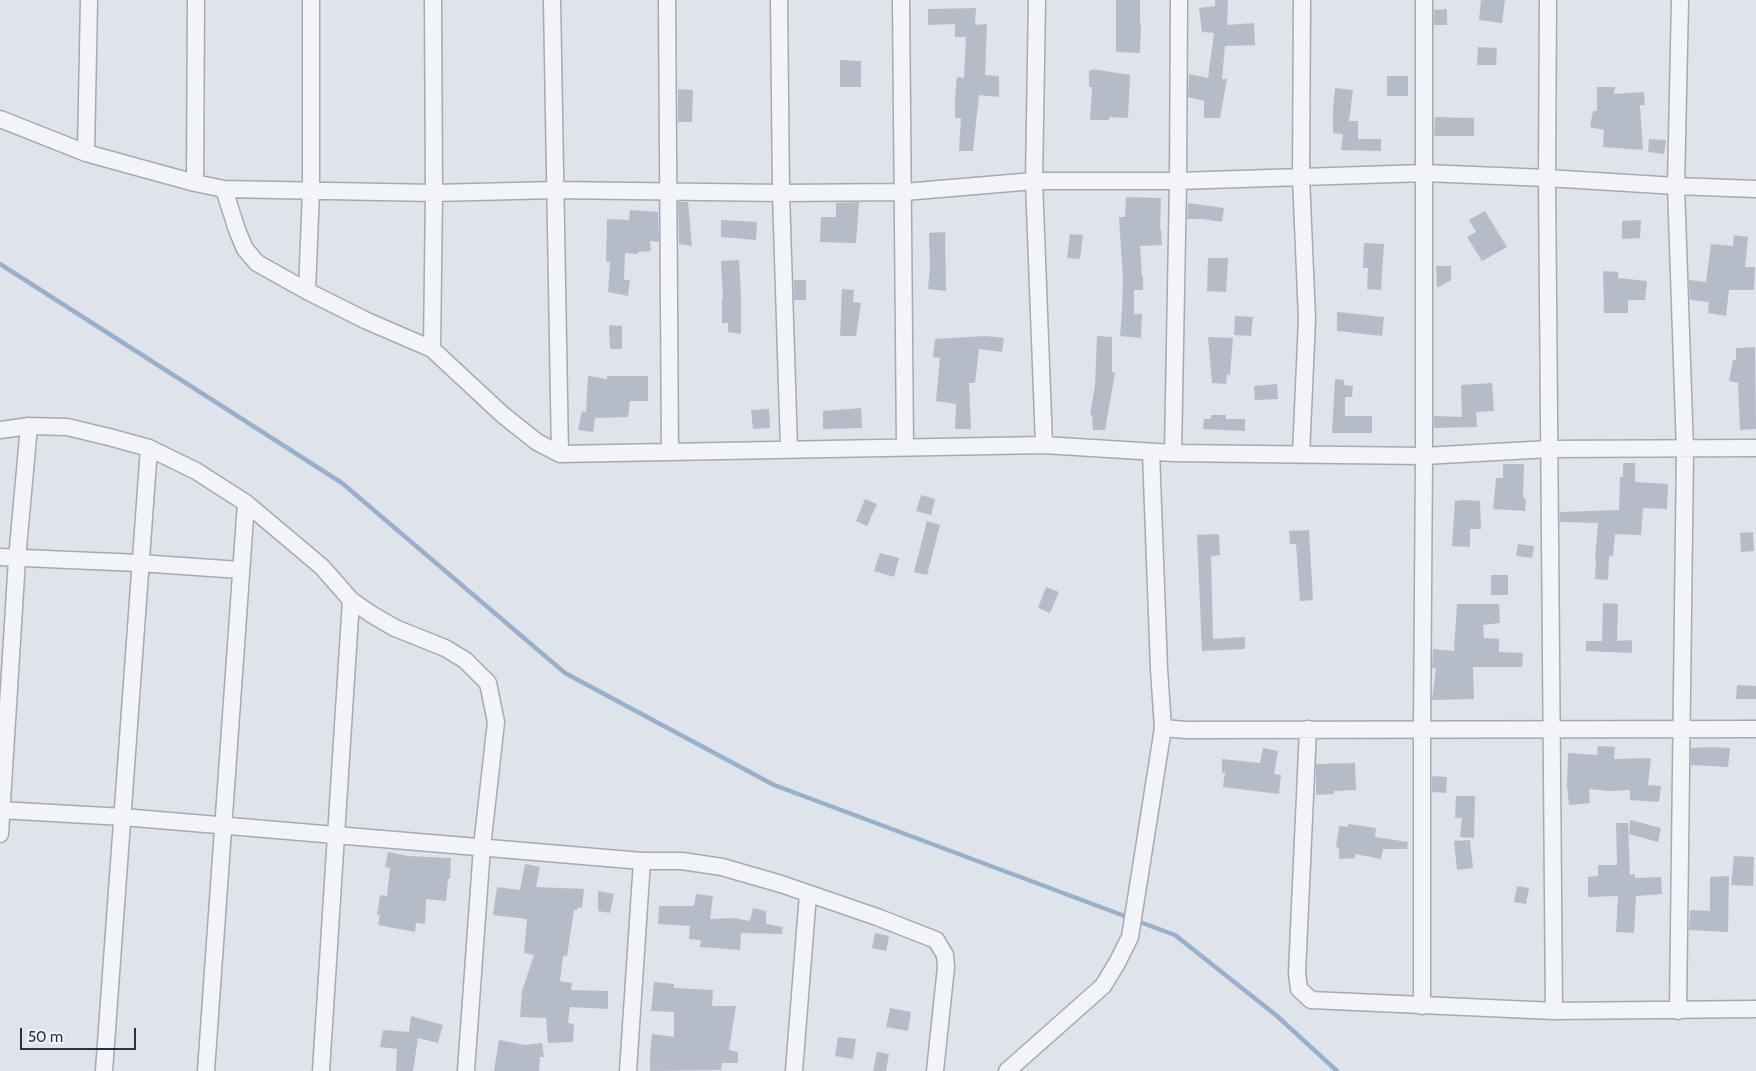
<!DOCTYPE html>
<style>
body{margin:0}
#map{position:relative;width:1756px;height:1071px;overflow:hidden;background:#dfe3ea;font-family:Cabin,sans-serif}
canvas{display:block}
.scale{position:absolute;left:20px;top:1028px;width:116px;height:22px;box-sizing:border-box;border:2px solid #273142;border-top:0;padding-left:6px;font-size:15px;line-height:18px;white-space:nowrap;color:#273142;-webkit-text-stroke:4px #eff2f7;paint-order:stroke}
</style>
<div id="map">
<canvas width="1756" height="1071"></canvas>
<div class="scale">50 m</div>
</div>
<script>
const c = document.querySelector('canvas').getContext('2d');
c.lineJoin = 'round';
function stroke(path, color, width, dash) { c.strokeStyle = color; c.lineWidth = width; c.lineCap = dash ? 'butt' : 'round'; c.setLineDash(dash || []); c.stroke(path); }
function paint(path, color) { c.fillStyle = color; c.fill(path, 'evenodd'); }
stroke(new Path2D(`
 M 0,264 L 342,483 L 565,673 L 774,785 L 1130,918
 M 1137,921 L 1175,935 L 1277,1016 L 1337,1071`), '#97b1cd', 4.5);
paint(new Path2D(`
 M 1116,0 L 1140,0 L 1140,23 L 1141,23 L 1140,53 L 1116,52 Z
 M 1215,0 L 1228,0 L 1227,25 L 1254,23 L 1255,45 L 1225,46 L 1222,79 L 1227,79 L 1220,118 L 1204,118 L 1204,101 L 1188,97 L 1189,74 L 1208,78 L 1214,33 L 1202,32 L 1199,8 L 1215,6 Z
 M 1481,0 L 1505,0 L 1502,23 L 1479,20 Z
 M 976,8 L 975,25 L 987,24 L 985,75 L 999,76 L 999,97 L 979,95 L 973,151 L 959,151 L 961,118 L 955,118 L 955,98 L 957,77 L 964,78 L 966,37 L 955,37 L 955,24 L 928,25 L 928,9 Z
 M 1447,9 L 1447,25 L 1434,25 L 1434,10 Z
 M 1478,47 L 1497,48 L 1496,65 L 1477,65 Z
 M 840,60 L 861,61 L 861,87 L 840,87 Z
 M 1093,69 L 1130,75 L 1128,118 L 1109,117 L 1109,120 L 1090,120 L 1092,87 L 1089,87 L 1089,70 L 1093,70 Z
 M 1387,76 L 1408,76 L 1408,96 L 1387,96 Z
 M 1597,87 L 1615,87 L 1614,94 L 1644,92 L 1645,105 L 1640,105 L 1643,150 L 1603,147 L 1604,130 L 1590,127 L 1593,111 L 1597,111 Z
 M 1335,88 L 1353,90 L 1349,121 L 1358,121 L 1358,139 L 1381,139 L 1381,151 L 1341,150 L 1343,134 L 1333,133 L 1333,109 Z
 M 678,89 L 693,90 L 692,122 L 678,122 Z
 M 1435,117 L 1474,118 L 1474,136 L 1434,136 Z
 M 1649,139 L 1666,140 L 1664,154 L 1648,152 Z
 M 1126,197 L 1161,198 L 1160,229 L 1161,229 L 1162,245 L 1140,246 L 1142,276 L 1143,276 L 1143,290 L 1134,290 L 1134,314 L 1142,314 L 1141,338 L 1120,336 L 1122,310 L 1123,279 L 1119,217 L 1125,217 Z
 M 678,202 L 688,202 L 692,246 L 679,244 Z
 M 859,202 L 856,243 L 820,242 L 821,217 L 836,217 L 836,203 Z
 M 1188,203 L 1224,208 L 1222,222 L 1203,219 L 1187,219 Z
 M 630,210 L 658,212 L 659,242 L 650,241 L 651,251 L 638,252 L 638,254 L 625,253 L 624,280 L 630,280 L 628,296 L 608,292 L 610,262 L 606,262 L 607,219 L 629,220 Z
 M 1485,211 L 1507,247 L 1482,261 L 1467,237 L 1476,232 L 1469,220 Z
 M 721,220 L 757,222 L 756,240 L 721,237 Z
 M 1641,220 L 1640,238 L 1622,239 L 1622,221 Z
 M 945,232 L 946,291 L 928,289 L 930,268 L 929,233 Z
 M 1070,234 L 1083,235 L 1080,259 L 1067,258 Z
 M 1734,235 L 1748,237 L 1745,267 L 1755,267 L 1754,290 L 1729,290 L 1726,316 L 1708,313 L 1709,302 L 1690,300 L 1689,280 L 1706,282 L 1711,244 L 1733,246 Z
 M 1364,243 L 1384,244 L 1381,290 L 1367,289 L 1368,268 L 1363,268 Z
 M 1208,258 L 1228,258 L 1226,292 L 1207,291 Z
 M 739,260 L 741,296 L 741,334 L 728,332 L 728,323 L 722,323 L 722,298 L 723,298 L 721,261 Z
 M 1436,266 L 1451,266 L 1451,280 L 1437,288 Z
 M 1603,271 L 1618,272 L 1618,278 L 1647,281 L 1645,300 L 1628,300 L 1628,313 L 1604,313 Z
 M 794,280 L 806,280 L 806,300 L 794,300 Z
 M 842,289 L 854,290 L 853,302 L 861,303 L 856,336 L 840,336 Z
 M 1337,312 L 1384,317 L 1382,336 L 1337,331 Z
 M 1235,316 L 1253,317 L 1251,336 L 1234,335 Z
 M 609,325 L 622,326 L 622,349 L 610,349 Z
 M 986,336 L 1004,338 L 1002,352 L 979,349 L 975,383 L 969,383 L 971,429 L 955,429 L 956,404 L 936,401 L 940,358 L 933,357 L 935,339 Z
 M 1097,336 L 1112,337 L 1112,372 L 1115,373 L 1105,430 L 1093,430 L 1092,415 L 1090,415 L 1095,385 Z
 M 1208,337 L 1233,338 L 1230,375 L 1227,374 L 1226,384 L 1212,383 Z
 M 1755,347 L 1756,429 L 1740,430 L 1738,383 L 1729,381 L 1733,360 L 1736,360 L 1736,348 Z
 M 588,376 L 607,379 L 607,376 L 648,376 L 648,401 L 630,401 L 628,417 L 595,418 L 593,432 L 578,430 L 582,411 L 586,412 Z
 M 1335,379 L 1344,380 L 1344,385 L 1353,386 L 1352,397 L 1345,397 L 1345,416 L 1372,416 L 1372,433 L 1332,433 Z
 M 1492,383 L 1494,411 L 1476,412 L 1477,427 L 1434,428 L 1434,416 L 1462,417 L 1461,385 Z
 M 1277,384 L 1278,399 L 1255,400 L 1254,386 Z
 M 861,408 L 862,428 L 823,429 L 823,411 Z
 M 769,409 L 770,428 L 753,429 L 751,410 Z
 M 1211,415 L 1226,415 L 1226,419 L 1245,419 L 1245,431 L 1203,429 L 1204,419 L 1211,419 Z
 M 1623,463 L 1635,463 L 1635,482 L 1668,484 L 1667,509 L 1643,508 L 1641,535 L 1615,534 L 1613,556 L 1609,556 L 1608,580 L 1595,579 L 1596,558 L 1595,558 L 1598,523 L 1560,522 L 1560,512 L 1619,510 L 1620,477 L 1623,477 Z
 M 1503,464 L 1524,464 L 1523,498 L 1526,499 L 1525,511 L 1493,509 L 1496,478 L 1503,478 Z
 M 921,495 L 935,499 L 931,515 L 916,511 Z
 M 865,499 L 877,504 L 867,526 L 856,521 Z
 M 1463,500 L 1480,501 L 1481,529 L 1470,529 L 1470,547 L 1452,546 L 1455,501 Z
 M 927,521 L 940,525 L 927,575 L 914,572 Z
 M 1309,530 L 1313,600 L 1300,601 L 1296,544 L 1290,544 L 1289,531 Z
 M 1753,532 L 1754,551 L 1741,552 L 1740,533 Z
 M 1219,534 L 1220,555 L 1211,556 L 1213,639 L 1245,637 L 1245,649 L 1202,651 L 1197,535 Z
 M 1518,544 L 1534,546 L 1532,558 L 1516,556 Z
 M 880,553 L 899,558 L 894,577 L 874,571 Z
 M 1491,575 L 1508,575 L 1508,595 L 1491,595 Z
 M 1046,587 L 1059,592 L 1050,613 L 1038,608 Z
 M 1603,603 L 1618,604 L 1617,641 L 1632,640 L 1632,653 L 1586,651 L 1586,641 L 1602,641 Z
 M 1457,604 L 1499,604 L 1500,623 L 1483,625 L 1484,638 L 1499,639 L 1499,652 L 1523,653 L 1522,667 L 1473,667 L 1474,699 L 1432,700 L 1436,668 L 1432,668 L 1433,649 L 1454,651 Z
 M 1737,685 L 1756,686 L 1756,699 L 1736,699 Z
 M 1598,746 L 1615,747 L 1614,759 L 1651,758 L 1648,785 L 1661,786 L 1659,802 L 1630,800 L 1630,790 L 1609,791 L 1589,789 L 1590,803 L 1569,805 L 1567,785 L 1568,753 L 1597,755 Z
 M 1712,747 L 1730,748 L 1728,767 L 1691,765 L 1691,748 Z
 M 1263,748 L 1278,751 L 1274,774 L 1281,775 L 1279,794 L 1223,787 L 1225,772 L 1222,773 L 1222,759 L 1260,763 Z
 M 1355,763 L 1356,790 L 1334,791 L 1334,794 L 1316,795 L 1316,764 Z
 M 1432,776 L 1447,777 L 1446,793 L 1432,792 Z
 M 1456,796 L 1475,796 L 1474,838 L 1460,837 L 1462,818 L 1455,818 Z
 M 1630,820 L 1661,828 L 1658,842 L 1629,834 Z
 M 1616,823 L 1628,823 L 1630,875 L 1635,874 L 1635,878 L 1661,877 L 1662,894 L 1636,896 L 1634,933 L 1616,932 L 1618,896 L 1588,897 L 1588,877 L 1598,876 L 1598,865 L 1617,865 Z
 M 1348,824 L 1376,828 L 1375,837 L 1408,842 L 1407,849 L 1383,849 L 1381,859 L 1355,854 L 1355,858 L 1339,859 L 1339,848 L 1336,847 L 1339,826 L 1348,827 Z
 M 1470,840 L 1473,868 L 1457,870 L 1454,841 Z
 M 388,852 L 408,856 L 451,858 L 450,879 L 448,879 L 446,901 L 426,899 L 425,924 L 416,923 L 415,932 L 378,925 L 380,915 L 377,915 L 380,895 L 387,896 L 390,868 L 385,867 Z
 M 1734,856 L 1754,857 L 1753,886 L 1731,885 Z
 M 525,864 L 540,867 L 536,887 L 584,889 L 582,908 L 578,907 L 577,910 L 574,910 L 567,956 L 563,956 L 560,981 L 572,983 L 571,990 L 608,991 L 608,1009 L 570,1007 L 568,1023 L 574,1024 L 573,1042 L 548,1043 L 546,1018 L 520,1017 L 522,991 L 534,955 L 524,953 L 527,919 L 493,915 L 497,887 L 520,890 Z
 M 1729,876 L 1728,932 L 1689,930 L 1690,910 L 1710,911 L 1710,877 Z
 M 1517,886 L 1529,888 L 1526,904 L 1514,902 Z
 M 598,891 L 614,894 L 610,913 L 598,911 Z
 M 696,894 L 713,896 L 710,919 L 734,918 L 750,921 L 753,908 L 766,911 L 766,924 L 783,927 L 782,934 L 741,933 L 740,950 L 700,947 L 701,940 L 689,939 L 690,926 L 658,924 L 659,906 L 694,906 Z
 M 875,933 L 889,936 L 886,951 L 872,948 Z
 M 654,982 L 674,984 L 674,988 L 713,990 L 712,1006 L 736,1006 L 729,1050 L 738,1052 L 738,1063 L 722,1063 L 721,1070 L 650,1071 L 650,1055 L 652,1034 L 674,1037 L 674,1012 L 651,1011 Z
 M 890,1008 L 911,1012 L 908,1031 L 886,1027 Z
 M 411,1016 L 443,1025 L 438,1043 L 418,1038 L 413,1071 L 396,1071 L 397,1049 L 380,1047 L 383,1030 L 409,1032 Z
 M 838,1037 L 856,1039 L 853,1059 L 835,1056 Z
 M 499,1040 L 525,1045 L 542,1043 L 544,1057 L 540,1057 L 539,1071 L 494,1071 Z
 M 877,1052 L 889,1054 L 886,1071 L 873,1071 Z`), '#b6bcc7');
const street = new Path2D(`
 M 552,0 L 560,454
 M 667,0 L 670,452
 M 779,0 L 781,193 L 789,449
 M 901,0 L 905,447
 M 1037,0 L 1034,181 L 1044,445
 M 1548,0 L 1547,178 L 1554,1011
 M 0,119 L 86,153 L 195,183 L 224,189 L 237,230 L 245,249 L 257,263 L 307,291 L 367,321 L 432,349 L 503,415 L 537,442 L 560,454 L 1044,445 L 1173,453 L 1424,456 L 1549,449 L 1756,448
 M 86,153 L 89,0
 M 195,183 L 196,0
 M 224,189 L 434,193 L 555,190 L 781,193 L 904,192 L 1034,181 L 1178,181 L 1425,173 L 1547,178 L 1676,186 L 1756,189
 M 307,291 L 311,191 L 311,0
 M 432,349 L 434,193 L 433,0
 M 0,430 L 29,426 L 67,427 L 109,437 L 149,448 L 196,471 L 246,503 L 322,567 L 351,600 L 371,614 L 395,628 L 445,648 L 465,660 L 488,683 L 496,722 L 482,847 L 466,1071
 M 1173,453 L 1178,181 L 1179,0
 M 1301,455 L 1307,319 L 1301,177 L 1302,0
 M 0,557 L 139,563 L 240,570
 M 1163,728 L 1186,730 L 1756,729
 M 1308,729 L 1297,973 L 1299,989 L 1311,1000 L 1554,1011 L 1756,1009
 M 0,810 L 123,817 L 642,861 L 682,861 L 722,867 L 781,884 L 877,917 L 936,940 L 945,955 L 946,967 L 935,1071
 M 0,834 L 17,559 L 29,426
 M 1422,1006 L 1422,729 L 1424,456 L 1424,0
 M 1678,1011 L 1685,450 L 1676,186 L 1680,0
 M 104,1071 L 149,448
 M 206,1071 L 246,503
 M 321,1071 L 351,600
 M 628,1071 L 642,861
 M 794,1071 L 808,894
 M 1007,1071 L 1103,986 L 1117,963 L 1130,937 L 1163,728 L 1159,669 L 1151,452`);
stroke(street, '#a4aab4', 19);
stroke(street, '#f2f4f8', 16);
</script>
